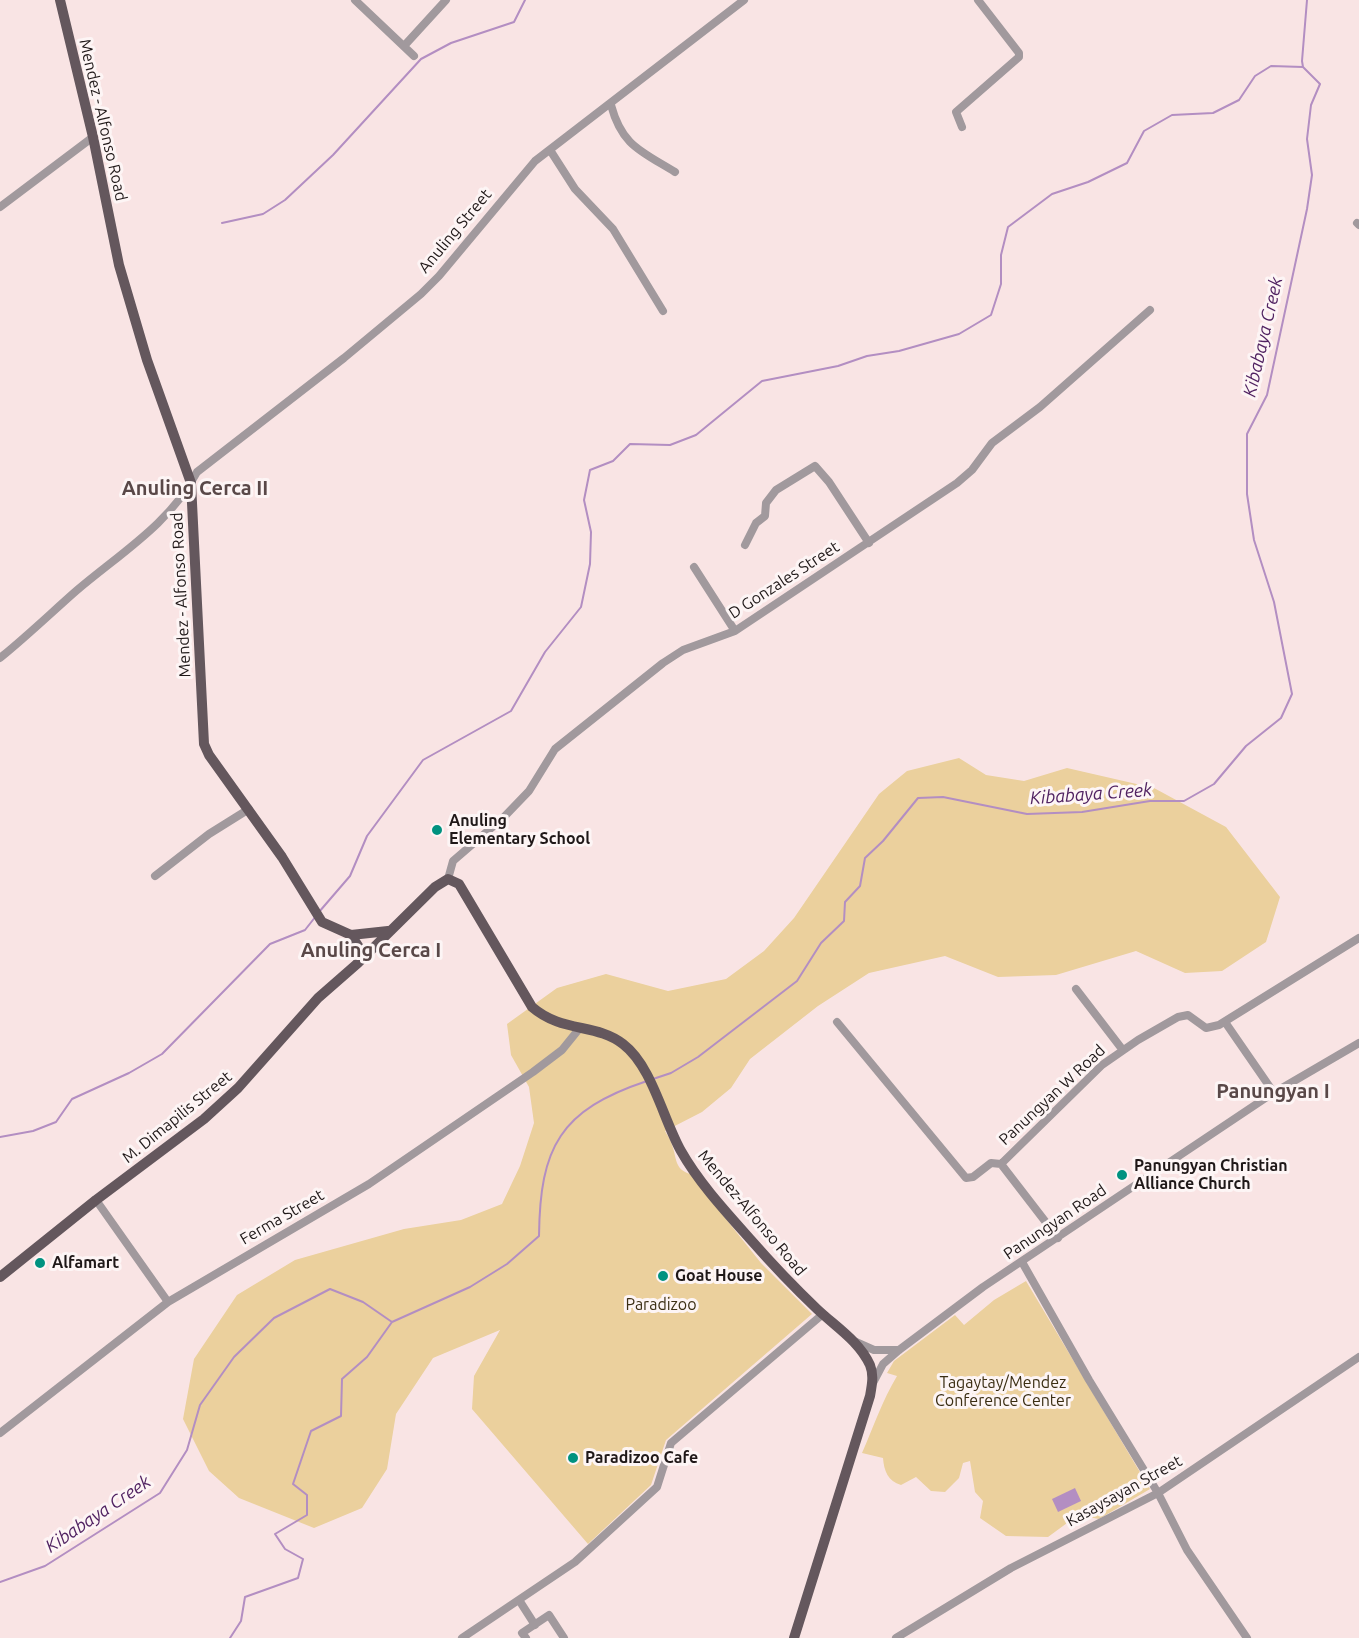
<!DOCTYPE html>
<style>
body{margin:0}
canvas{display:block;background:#f9e4e4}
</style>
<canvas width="1359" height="1638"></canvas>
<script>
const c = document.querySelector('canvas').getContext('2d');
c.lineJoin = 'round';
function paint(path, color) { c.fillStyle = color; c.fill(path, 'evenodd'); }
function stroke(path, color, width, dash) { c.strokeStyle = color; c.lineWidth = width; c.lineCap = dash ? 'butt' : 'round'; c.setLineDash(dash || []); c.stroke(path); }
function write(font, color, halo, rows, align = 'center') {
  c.font = font + ' Ubuntu,sans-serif'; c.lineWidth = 6; c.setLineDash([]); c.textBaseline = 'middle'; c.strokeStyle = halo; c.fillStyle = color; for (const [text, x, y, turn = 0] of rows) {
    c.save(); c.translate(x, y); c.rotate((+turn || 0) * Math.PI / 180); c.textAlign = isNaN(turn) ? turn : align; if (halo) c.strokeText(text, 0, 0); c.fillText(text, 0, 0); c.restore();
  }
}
paint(new Path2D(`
 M 959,758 L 986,775 L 1024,781 L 1067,768 L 1154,788 L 1226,827 L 1280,897 L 1266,942 L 1222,971 L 1185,973 L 1136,951 L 1056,975 L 998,977 L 945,956 L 869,973 L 818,1006 L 750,1059 L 731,1088 L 702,1112 L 665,1131 C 667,1135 671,1140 672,1145 C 677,1158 674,1169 690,1174 L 761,1263 L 812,1314 L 666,1440 L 651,1485 L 588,1544 L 472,1409 L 474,1376 L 500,1330 L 433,1358 L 396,1414 L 387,1469 L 362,1508 L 314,1528 L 239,1498 L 209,1471 L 183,1419 L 194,1359 L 237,1295 L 295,1260 L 404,1229 L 461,1220 L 502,1204 L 520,1166 L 534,1123 L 529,1087 L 511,1055 L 507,1024 L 557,988 L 606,974 L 668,991 L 726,979 L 764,951 L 794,918 L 879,794 L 907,771 Z
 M 1026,1281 L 1150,1489 L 1099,1519 L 1078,1515 L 1048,1537 L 1006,1536 L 980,1518 L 983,1501 L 975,1492 L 970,1461 L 963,1463 L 959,1478 L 945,1492 L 931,1491 L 916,1477 L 901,1485 C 888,1481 884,1471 883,1458 L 862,1453 C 874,1426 882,1401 897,1376 L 887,1373 L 894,1361 L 955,1315 L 964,1325 L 994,1300 Z`), '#ebd09d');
paint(new Path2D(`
 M 1075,1488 L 1081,1501 L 1058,1512 L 1052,1499 Z`), '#b38ec2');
stroke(new Path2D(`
 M 222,223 L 263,214 L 285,200 L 333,155 L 421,59 L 451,43 L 514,22 L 525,0
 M 319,912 L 350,876 L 367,836 L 423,760 L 511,711 L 545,652 L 581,607 L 590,564 L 591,532 L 584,500 L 590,470 L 613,461 L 630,444 L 670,445 L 696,435 L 762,381 L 838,366 L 867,356 L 899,351 L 959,334 L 991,315 L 1001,284 L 1001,255 L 1008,227 L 1052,194 L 1088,182 L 1127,163 L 1144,131 L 1172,115 L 1213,113 L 1239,100 L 1255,76 L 1271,66 L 1303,67
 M 653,1079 L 671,1073 L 698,1057 L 797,981 L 821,943 L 844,921 L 845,902 L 860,886 L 865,858 L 883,841 L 918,798 L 943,797 L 1027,814 L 1082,812 L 1150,801 L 1184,801 L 1214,784 L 1246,746 L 1281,718 L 1292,694 L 1274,602 L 1254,540 L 1247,494 L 1247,434 L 1267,395 L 1307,209 L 1312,175 L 1307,139 L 1311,105 L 1320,84 L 1303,67 L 1302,61 L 1307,0
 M 0,1137 L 33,1131 L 56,1122 L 72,1099 L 129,1073 L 162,1054 L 270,944 L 305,930 L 316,916
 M 0,1582 L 45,1566 L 160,1493 L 187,1450 L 200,1405 L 234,1357 L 274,1318 L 330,1289 L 363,1302 L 392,1322
 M 230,1638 L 241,1621 L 245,1597 L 298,1578 L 303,1559 L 285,1549 L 275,1534 L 307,1515 L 307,1495 L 293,1484 L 311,1431 L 341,1416 L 342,1379 L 367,1357 L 392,1322 L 470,1287 L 507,1264 L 539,1236 C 540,1147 560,1110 647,1081`), '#b38ec2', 2);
stroke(new Path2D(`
 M 355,0 L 414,56
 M 404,46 L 446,0
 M 611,105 C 622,146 641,151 675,172
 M 962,127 L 956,112 L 1019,57 L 1019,53 L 978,0
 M 550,150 L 575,189 L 613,229 L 663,311
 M 0,207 L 93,137
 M 1357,223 L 1359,225
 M 745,545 L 756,523 L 765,516 L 766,503 L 776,490 L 815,466 L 829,482 L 869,543
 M 694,567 L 735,631
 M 0,658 C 26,637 51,613 76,591 C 119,554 170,524 197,472 L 344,358 L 421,294 L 439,276 L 535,161 L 744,0
 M 155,876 L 209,834 L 249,809
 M 448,879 L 453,861 L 504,817 L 529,791 L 555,749 L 663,663 L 683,650 L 735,631 L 957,483 L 972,470 L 992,443 L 1040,407 L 1150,310
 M 1076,989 L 1122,1049
 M 837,1022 L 966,1178 L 973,1177 L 991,1163 L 1001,1164
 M 1225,1022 L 1274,1093
 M 96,1200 L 168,1302
 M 1058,1238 L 1001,1164 L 1102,1065 L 1138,1040 L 1178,1017 L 1188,1015 L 1206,1028 L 1219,1025 L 1359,938
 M 1022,1262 L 1089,1380 L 1158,1493 L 1187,1550 L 1247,1638
 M 856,1342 L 874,1350 L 899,1350
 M 873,1383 L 883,1364 L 899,1350 L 983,1287 L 1270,1095 L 1359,1043
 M 0,1433 L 168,1302 L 369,1184 L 533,1072 L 562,1050 L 579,1029
 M 519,1600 L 535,1625
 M 462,1638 L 575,1562 L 657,1487 L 671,1443 L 823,1314
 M 526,1638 L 522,1633 L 549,1615 L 564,1638
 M 896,1638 L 1011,1568 L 1158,1493 L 1359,1357`), '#a1999d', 8);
stroke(new Path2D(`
 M 60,0 L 93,137 L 119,265 L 147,360 L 191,483 L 204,744 L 209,755 L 282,857 L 322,922 L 351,935 L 388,931
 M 351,935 L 360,949 L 358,963
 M 0,1277 L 96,1200 L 204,1119 L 238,1088 L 318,998 L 358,963 L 435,887 L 448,879 L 459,884 L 532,1007 C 562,1033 596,1023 623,1044 C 652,1066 663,1119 681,1151 C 699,1183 727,1213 751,1240 C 772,1264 794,1287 817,1309 C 836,1327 859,1341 870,1365 C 874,1375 872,1385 870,1396 L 794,1638`), '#64575d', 10);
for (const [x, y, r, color] of [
 [437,830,6,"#009280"],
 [1122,1175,6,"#009280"],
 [40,1263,6,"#009280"],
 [663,1276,6,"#009280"],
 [573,1458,6,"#009280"]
]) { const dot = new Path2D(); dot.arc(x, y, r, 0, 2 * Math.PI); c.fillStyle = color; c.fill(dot); stroke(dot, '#fdf5f5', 2); }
write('16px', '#1f1818', '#fdf5f5', [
 ["Mendez - Alfonso Road",103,120,77],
 ["Anuling Street",455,231,-50],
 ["D Gonzales Street",784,580,-33],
 ["Mendez - Alfonso Road",181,595,-93],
 ["Panungyan W Road",1052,1095,-43],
 ["M. Dimapilis Street",177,1117,-39],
 ["Mendez-Alfonso Road",752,1213,50],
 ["Ferma Street",282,1217,-30],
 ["Panungyan Road",1055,1222,-34],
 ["Kasaysayan Street",1124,1491,-29]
]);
write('bold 16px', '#1f1818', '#fdf5f5', [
 ["Anuling",449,821],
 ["Elementary School",449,839],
 ["Panungyan Christian",1134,1166],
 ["Alliance Church",1134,1184],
 ["Alfamart",52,1263],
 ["Goat House",675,1276],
 ["Paradizoo Cafe",585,1458]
], 'left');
write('16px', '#3b2e13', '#fdf5f5', [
 ["Paradizoo",661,1305],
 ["Tagaytay/Mendez",1003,1383],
 ["Conference Center",1003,1401]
]);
write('italic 18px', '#512362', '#fdf5f5', [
 ["Kibabaya Creek",1263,337,-77],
 ["Kibabaya Creek",1091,794,-4],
 ["Kibabaya Creek",98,1514,-34]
]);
write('bold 20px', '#594848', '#fdf5f5', [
 ["Anuling Cerca II",195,488],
 ["Anuling Cerca I",371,950],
 ["Panungyan I",1273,1091]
]);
</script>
